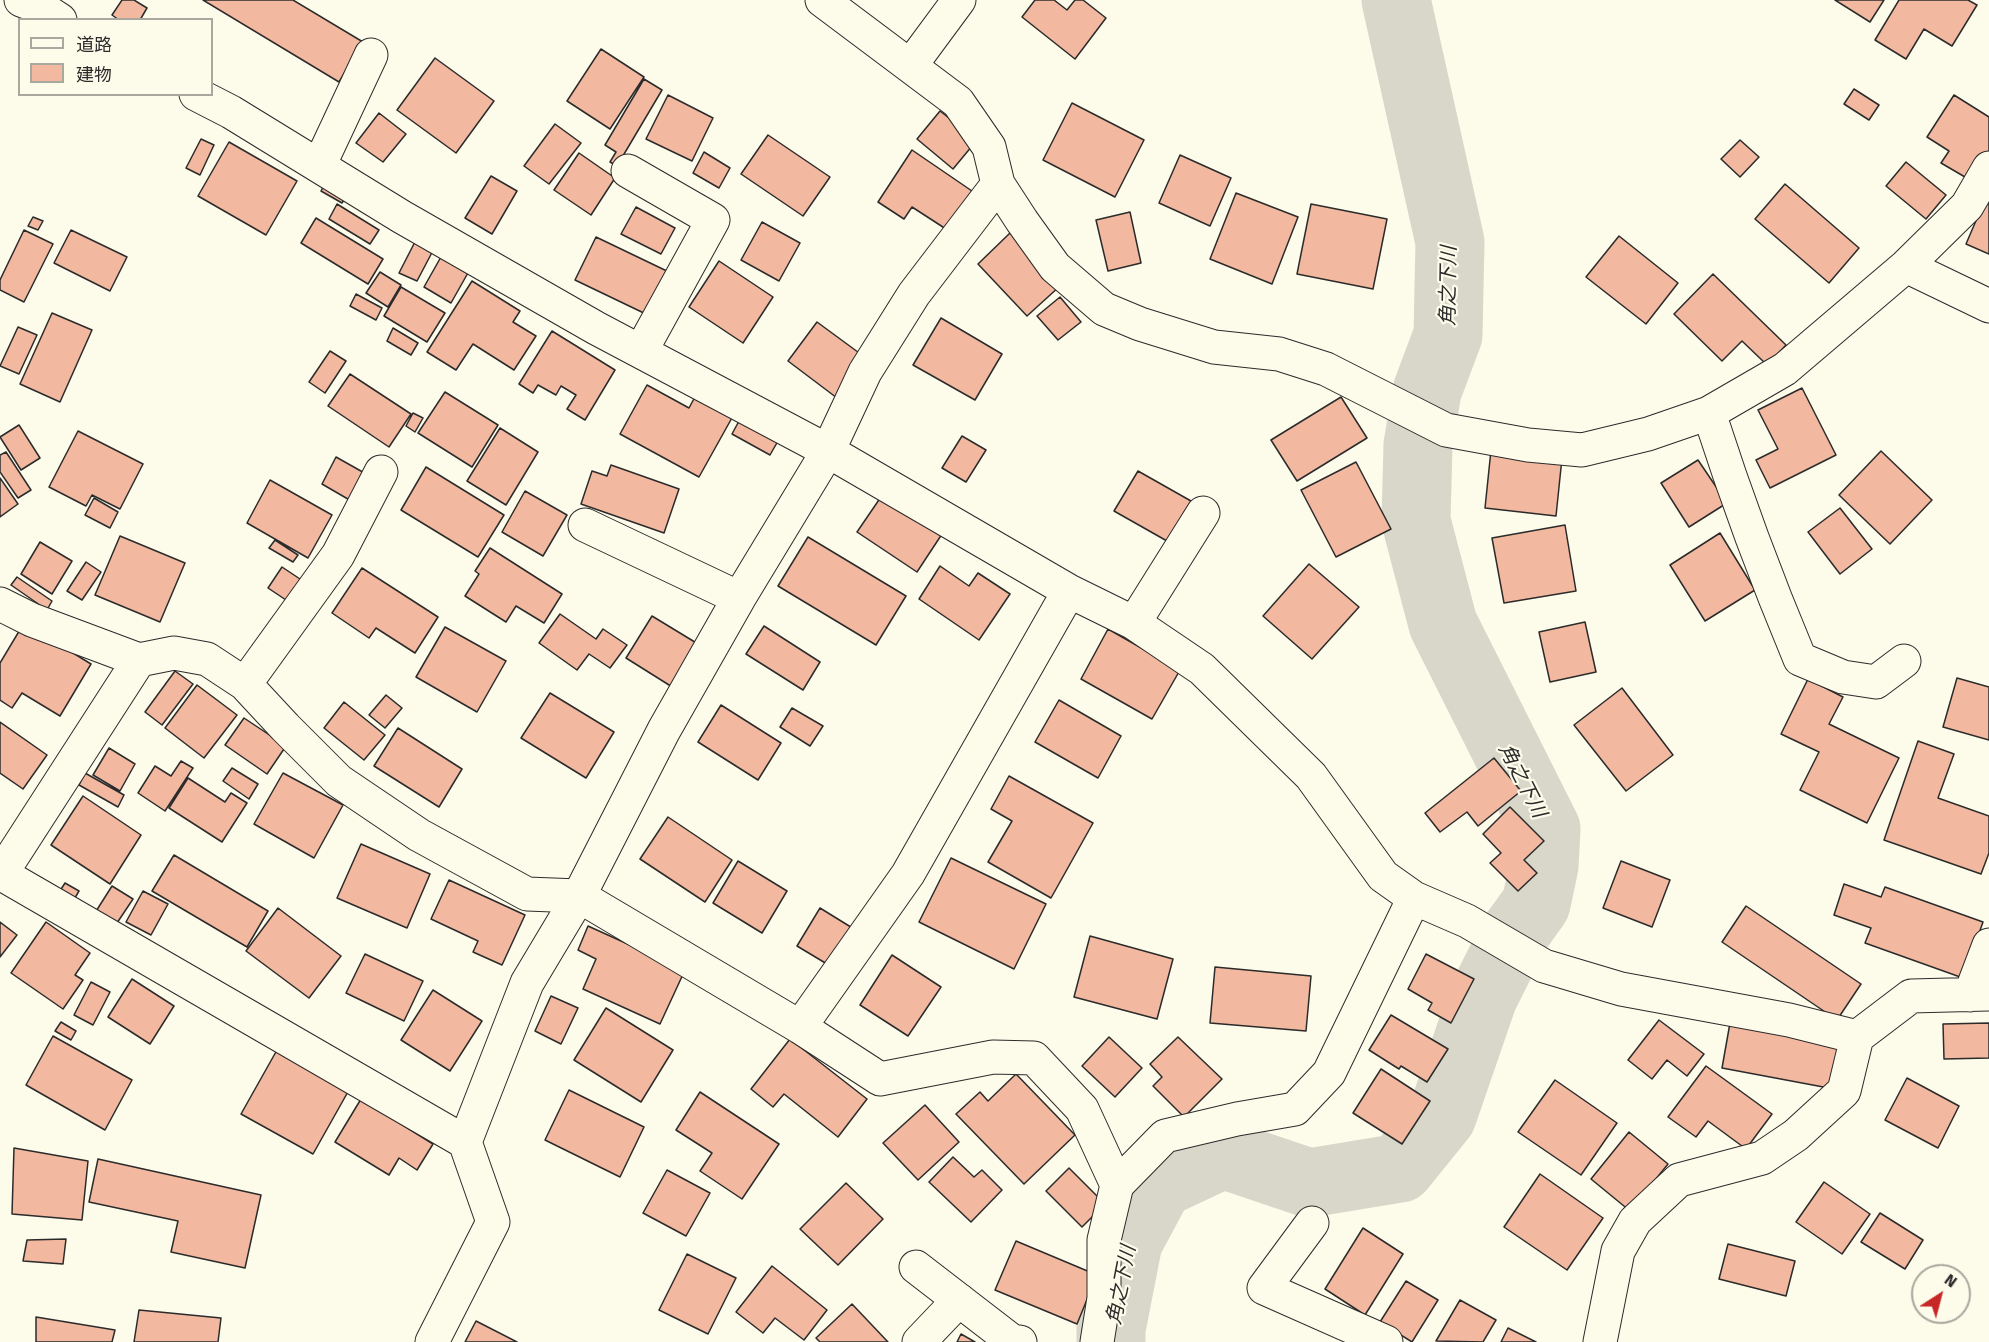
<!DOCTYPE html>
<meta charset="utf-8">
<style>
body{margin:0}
#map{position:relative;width:1989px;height:1342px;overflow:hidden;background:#fdfbea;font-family:"Fira Sans","Noto Sans JP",sans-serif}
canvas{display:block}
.legend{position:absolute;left:18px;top:18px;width:195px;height:78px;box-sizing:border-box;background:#fdfbea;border:2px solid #a9a89e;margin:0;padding:8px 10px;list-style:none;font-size:18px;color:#2b2b2b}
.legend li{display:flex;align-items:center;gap:12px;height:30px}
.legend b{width:30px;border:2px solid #a9a89e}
.north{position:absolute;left:1911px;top:1264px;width:60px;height:60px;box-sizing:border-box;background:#fdfbea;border:2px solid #a9a89e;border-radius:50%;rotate:36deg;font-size:16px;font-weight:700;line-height:24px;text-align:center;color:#2b2b2b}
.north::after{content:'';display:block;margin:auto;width:21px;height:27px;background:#c62828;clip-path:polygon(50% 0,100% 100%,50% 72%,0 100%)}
</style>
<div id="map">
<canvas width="1989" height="1342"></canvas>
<ul class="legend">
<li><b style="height:8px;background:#fdfbea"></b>道路</li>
<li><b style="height:16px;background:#f2b8a0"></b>建物</li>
</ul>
<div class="north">N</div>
</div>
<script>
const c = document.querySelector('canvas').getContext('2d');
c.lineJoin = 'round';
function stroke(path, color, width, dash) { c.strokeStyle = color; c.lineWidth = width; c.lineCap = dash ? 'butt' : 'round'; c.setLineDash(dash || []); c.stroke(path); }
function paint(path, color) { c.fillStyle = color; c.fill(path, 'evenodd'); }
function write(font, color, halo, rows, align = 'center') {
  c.font = font + ' "Fira Sans","Noto Sans JP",sans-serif'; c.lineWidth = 4.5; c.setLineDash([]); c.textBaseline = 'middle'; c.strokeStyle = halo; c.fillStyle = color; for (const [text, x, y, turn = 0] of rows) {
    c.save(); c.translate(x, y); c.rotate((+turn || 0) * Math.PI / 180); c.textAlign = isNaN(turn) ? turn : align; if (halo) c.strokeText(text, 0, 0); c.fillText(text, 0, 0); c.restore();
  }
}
stroke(new Path2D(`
 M 1111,1342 L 1111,1329 L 1128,1242 L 1159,1184 L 1223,1154 L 1309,1183 L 1400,1168 L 1442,1116 L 1483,997 L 1515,933 L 1536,904 L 1544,866 L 1546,829 L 1443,624 L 1416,521 L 1418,445 L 1427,391 L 1448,335 L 1450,242 L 1396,0`), '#d8d7c9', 69);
const building = new Path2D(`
 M 122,0 L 134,0 L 147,8 L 140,20 L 119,20 L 112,15 Z
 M 203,0 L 293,0 L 363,42 L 339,82 Z
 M 1035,0 L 1054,0 L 1067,10 L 1075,0 L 1083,0 L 1106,18 L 1075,59 L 1022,17 Z
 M 1835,0 L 1884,0 L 1870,22 Z
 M 1899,0 L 1968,0 L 1977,5 L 1952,46 L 1924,29 L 1906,59 L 1875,40 Z
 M 601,49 L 644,77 L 610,129 L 567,101 Z
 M 435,58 L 494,101 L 456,153 L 397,110 Z
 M 644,79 L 662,90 L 617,166 L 610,162 L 616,152 L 605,145 Z
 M 1854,89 L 1879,105 L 1869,120 L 1844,104 Z
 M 668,95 L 713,118 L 692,161 L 646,139 Z
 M 1954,95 L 1989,117 L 1989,152 L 1965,177 L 1941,163 L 1949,151 L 1927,137 Z
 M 1072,103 L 1144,140 L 1115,197 L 1043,160 Z
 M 940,111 L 977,140 L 953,169 L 917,139 Z
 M 379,113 L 406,134 L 383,162 L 356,143 Z
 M 555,124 L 581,143 L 549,184 L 524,166 Z
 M 768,135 L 830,177 L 803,216 L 741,174 Z
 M 201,139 L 214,145 L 200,175 L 186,168 Z
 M 1740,140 L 1759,157 L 1740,177 L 1721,159 Z
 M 229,142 L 297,181 L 266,235 L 198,196 Z
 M 912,150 L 972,191 L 946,229 L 912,207 L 904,219 L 878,202 Z
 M 704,152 L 730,168 L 719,188 L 693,173 Z
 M 579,153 L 615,178 L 591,215 L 554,190 Z
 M 1180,155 L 1231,178 L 1210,226 L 1159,203 Z
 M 1906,162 L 1946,195 L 1926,219 L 1886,186 Z
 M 491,176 L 517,191 L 492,234 L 465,218 Z
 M 327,180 L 349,192 L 342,203 L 321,191 Z
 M 1785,184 L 1859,248 L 1829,283 L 1755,219 Z
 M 1236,193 L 1298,217 L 1272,284 L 1210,259 Z
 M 1984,202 L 1989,204 L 1989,254 L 1966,244 Z
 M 337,204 L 379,230 L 370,244 L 329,219 Z
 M 1311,204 L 1387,219 L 1373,289 L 1297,274 Z
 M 636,207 L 675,228 L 661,254 L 621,234 Z
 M 1130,212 L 1141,263 L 1108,271 L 1096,220 Z
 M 33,217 L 43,221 L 38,230 L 28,226 Z
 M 316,218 L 383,259 L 368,284 L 301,243 Z
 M 762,222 L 800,243 L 779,281 L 741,260 Z
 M 24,230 L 53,244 L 24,302 L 0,290 L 0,280 Z
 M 71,230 L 127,257 L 110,291 L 54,263 Z
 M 1010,233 L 1060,286 L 1027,316 L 978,264 Z
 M 419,234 L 437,243 L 417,281 L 399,273 Z
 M 1619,236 L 1678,283 L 1646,324 L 1586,277 Z
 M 596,237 L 671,273 L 650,316 L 575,280 Z
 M 446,248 L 473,264 L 451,303 L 424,287 Z
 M 719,261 L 773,297 L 743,343 L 689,307 Z
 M 380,272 L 401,285 L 388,307 L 366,293 Z
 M 1713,274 L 1786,345 L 1767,365 L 1742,341 L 1722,361 L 1674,314 Z
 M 472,281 L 520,311 L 513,322 L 536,336 L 514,370 L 473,344 L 456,370 L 427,352 Z
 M 401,287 L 445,313 L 427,342 L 384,316 Z
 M 356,294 L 382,308 L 376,320 L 350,306 Z
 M 1060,297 L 1081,322 L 1058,340 L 1037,316 Z
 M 52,313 L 92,330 L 60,402 L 20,384 Z
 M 941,318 L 1002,354 L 975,400 L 913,365 Z
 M 817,322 L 866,358 L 837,398 L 788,361 Z
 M 18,327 L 37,335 L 19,374 L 0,366 Z
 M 393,328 L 418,343 L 411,355 L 387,341 Z
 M 552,331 L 615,370 L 585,420 L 567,409 L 576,395 L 561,386 L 556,395 L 538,385 L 533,393 L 519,384 Z
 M 330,351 L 346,361 L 325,393 L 309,382 Z
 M 350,374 L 411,414 L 389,447 L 328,406 Z
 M 647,385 L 689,408 L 696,395 L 733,416 L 699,477 L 620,434 Z
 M 1802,388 L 1836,455 L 1770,488 L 1756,460 L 1778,449 L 1758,410 Z
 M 445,392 L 498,425 L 472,467 L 418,433 Z
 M 1341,397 L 1367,438 L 1297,481 L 1271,440 Z
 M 413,413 L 423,418 L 415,432 L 406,426 Z
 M 739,421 L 778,441 L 770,455 L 732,434 Z
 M 19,425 L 40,458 L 21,470 L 0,437 Z
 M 500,428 L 538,452 L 506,505 L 467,481 Z
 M 78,431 L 143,464 L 120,509 L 92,495 L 86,506 L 49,487 Z
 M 962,436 L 986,450 L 966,482 L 942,468 Z
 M 1491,450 L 1562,458 L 1556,516 L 1485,508 Z
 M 1881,451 L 1932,500 L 1890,544 L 1839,495 Z
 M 6,452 L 31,490 L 18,498 L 0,472 L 0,455 Z
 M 336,457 L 368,475 L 353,502 L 322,484 Z
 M 1698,460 L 1727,503 L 1689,527 L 1661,483 Z
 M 1356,462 L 1391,529 L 1336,557 L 1301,490 Z
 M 611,465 L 679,489 L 664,533 L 581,504 L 592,471 L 607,476 Z
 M 426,467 L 504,515 L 478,557 L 401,510 Z
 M 1138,471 L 1191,501 L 1167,541 L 1114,511 Z
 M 0,478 L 18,504 L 0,517 Z
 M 270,480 L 332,515 L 308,558 L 247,523 Z
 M 525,491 L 567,515 L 543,556 L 502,532 Z
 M 885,491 L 944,531 L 917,572 L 857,532 Z
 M 94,498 L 118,512 L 110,528 L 85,515 Z
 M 1840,508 L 1872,549 L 1840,574 L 1808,532 Z
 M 1565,525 L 1576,591 L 1504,603 L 1492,538 Z
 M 1720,533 L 1755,590 L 1705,621 L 1670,565 Z
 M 120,536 L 185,563 L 160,622 L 95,595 Z
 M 808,537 L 906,596 L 876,645 L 778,586 Z
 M 275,540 L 298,555 L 293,562 L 269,548 Z
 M 40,542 L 72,561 L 52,594 L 21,574 Z
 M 490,548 L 562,594 L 544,623 L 516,606 L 506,622 L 465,596 L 479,574 L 475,571 Z
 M 86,562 L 101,572 L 82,600 L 67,591 Z
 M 1309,564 L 1359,607 L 1312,659 L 1263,616 Z
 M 940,566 L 969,586 L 978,573 L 1010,594 L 979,640 L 919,599 Z
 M 282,567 L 303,581 L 289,602 L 268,588 Z
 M 362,568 L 438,617 L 415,653 L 376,628 L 369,638 L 332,613 Z
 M 17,577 L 52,601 L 47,610 L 11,585 Z
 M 560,614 L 596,639 L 603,629 L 627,645 L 610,668 L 589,654 L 577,670 L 539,643 Z
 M 652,616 L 703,647 L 677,690 L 626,658 Z
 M 1585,622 L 1596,672 L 1550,682 L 1539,632 Z
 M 24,623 L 91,664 L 60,716 L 22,693 L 12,708 L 0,700 L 0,663 Z
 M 764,626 L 820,662 L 803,690 L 746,654 Z
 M 445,627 L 506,661 L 477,712 L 416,677 Z
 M 1108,629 L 1180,670 L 1152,719 L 1081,679 Z
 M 175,671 L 193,684 L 162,725 L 145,712 Z
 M 1957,678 L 1989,687 L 1989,740 L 1943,727 Z
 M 1808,679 L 1843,697 L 1829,724 L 1899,758 L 1867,823 L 1800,790 L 1819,752 L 1781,734 Z
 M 197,685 L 237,715 L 204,758 L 165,728 Z
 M 1622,688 L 1673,755 L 1626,791 L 1574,725 Z
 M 550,693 L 614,732 L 586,778 L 521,738 Z
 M 386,695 L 402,708 L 385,728 L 369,715 Z
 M 1059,700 L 1121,736 L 1098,778 L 1035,742 Z
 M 344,702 L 385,735 L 364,760 L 324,728 Z
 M 721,705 L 781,743 L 758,780 L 698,742 Z
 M 792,708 L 823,726 L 810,746 L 780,727 Z
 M 244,718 L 286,746 L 267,774 L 225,745 Z
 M 0,722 L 47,755 L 23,789 L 0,773 Z
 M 398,728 L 462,769 L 439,807 L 374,766 Z
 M 1918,741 L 1954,754 L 1938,798 L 1989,816 L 1989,853 L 1981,874 L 1884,840 Z
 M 109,748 L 135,764 L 120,791 L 93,775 Z
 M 1494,758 L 1521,791 L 1478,826 L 1467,812 L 1440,832 L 1425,813 Z
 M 181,761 L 193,768 L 165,811 L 138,793 L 155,766 L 171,776 Z
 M 232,768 L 258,784 L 249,799 L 223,781 Z
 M 85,773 L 124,795 L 118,807 L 79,785 Z
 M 283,773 L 343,805 L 314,858 L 254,824 Z
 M 1009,776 L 1093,823 L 1051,898 L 988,862 L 1012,821 L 991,809 Z
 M 188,778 L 225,802 L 231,793 L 247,803 L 222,842 L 169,808 Z
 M 83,796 L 141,835 L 110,884 L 51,845 Z
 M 1510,807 L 1544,841 L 1524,860 L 1537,873 L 1518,891 L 1490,863 L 1501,853 L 1483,834 Z
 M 668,817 L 732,860 L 705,902 L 640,859 Z
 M 361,844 L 430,874 L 407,928 L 337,898 Z
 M 174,855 L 268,911 L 247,947 L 152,891 Z
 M 951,858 L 1046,904 L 1014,969 L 919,922 Z
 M 738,861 L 787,891 L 762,933 L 713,903 Z
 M 1621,861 L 1670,880 L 1652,927 L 1603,908 Z
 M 449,880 L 525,915 L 502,965 L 473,952 L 478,941 L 431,919 Z
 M 65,883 L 79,891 L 72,903 L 58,894 Z
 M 1844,884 L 1881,897 L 1885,887 L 1983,922 L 1963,978 L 1865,943 L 1871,928 L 1834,915 Z
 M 112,886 L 133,899 L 113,929 L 93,916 Z
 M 143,891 L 168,904 L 151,935 L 126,922 Z
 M 1746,906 L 1861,984 L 1837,1020 L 1722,942 Z
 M 278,908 L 341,956 L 309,998 L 246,951 Z
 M 820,908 L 854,929 L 832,967 L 797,946 Z
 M 0,922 L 17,935 L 0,957 Z
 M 46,922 L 90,953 L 75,975 L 83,980 L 63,1009 L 11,973 Z
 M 588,926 L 685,970 L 660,1024 L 583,989 L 596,959 L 578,950 Z
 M 1090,936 L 1173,959 L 1157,1019 L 1074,997 Z
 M 365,954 L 423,981 L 404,1021 L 346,993 Z
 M 1426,954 L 1474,979 L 1451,1023 L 1428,1010 L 1432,1003 L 1408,989 Z
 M 892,955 L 941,987 L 908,1036 L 860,1005 Z
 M 1215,967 L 1311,976 L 1306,1031 L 1210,1023 Z
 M 132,979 L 174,1006 L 150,1044 L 108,1017 Z
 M 91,982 L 110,992 L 93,1025 L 74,1015 Z
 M 433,990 L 482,1021 L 450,1071 L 401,1040 Z
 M 551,996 L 578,1008 L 561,1044 L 535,1031 Z
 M 606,1008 L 673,1050 L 641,1102 L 574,1060 Z
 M 1391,1015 L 1448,1049 L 1427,1082 L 1401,1066 L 1399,1069 L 1369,1050 Z
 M 1659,1020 L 1704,1054 L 1687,1076 L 1667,1060 L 1652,1079 L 1628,1060 Z
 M 61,1022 L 76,1031 L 71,1040 L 55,1031 Z
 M 1730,1023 L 1843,1044 L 1834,1089 L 1722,1068 Z
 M 1989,1023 L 1989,1058 L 1944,1059 L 1943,1024 Z
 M 53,1036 L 132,1080 L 105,1130 L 26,1085 Z
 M 1109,1037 L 1142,1068 L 1115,1097 L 1082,1066 Z
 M 1178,1037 L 1222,1079 L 1184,1117 L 1153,1086 L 1162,1077 L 1150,1064 Z
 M 790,1039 L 867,1099 L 838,1137 L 784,1094 L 773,1107 L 751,1089 Z
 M 277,1050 L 349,1090 L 313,1154 L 241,1114 Z
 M 1706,1066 L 1772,1114 L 1746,1149 L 1708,1121 L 1696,1137 L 1668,1117 Z
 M 1381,1069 L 1430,1101 L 1402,1144 L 1353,1113 Z
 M 1016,1074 L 1075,1135 L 1024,1184 L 956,1114 L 980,1092 L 988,1101 Z
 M 1907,1078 L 1959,1106 L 1938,1148 L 1885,1120 Z
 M 1555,1080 L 1617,1123 L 1581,1175 L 1518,1132 Z
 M 569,1090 L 644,1127 L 620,1177 L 545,1140 Z
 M 700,1092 L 779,1144 L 742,1199 L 700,1171 L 712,1153 L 676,1130 Z
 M 361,1099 L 433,1144 L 417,1170 L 399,1158 L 389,1175 L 335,1142 Z
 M 925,1105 L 959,1142 L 918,1180 L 883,1143 Z
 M 1629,1132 L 1668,1164 L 1630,1211 L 1591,1179 Z
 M 14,1148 L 88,1161 L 82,1220 L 12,1214 Z
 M 953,1157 L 974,1177 L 982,1170 L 1002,1190 L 971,1222 L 929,1182 Z
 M 98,1159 L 261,1195 L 245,1268 L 171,1252 L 178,1221 L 89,1202 Z
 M 1069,1168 L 1105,1204 L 1082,1227 L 1046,1191 Z
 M 667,1170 L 710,1193 L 686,1236 L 643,1213 Z
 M 1540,1174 L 1603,1218 L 1567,1270 L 1504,1227 Z
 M 1824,1182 L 1870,1214 L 1842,1254 L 1796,1222 Z
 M 846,1183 L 883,1219 L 838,1265 L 800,1229 Z
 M 1880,1213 L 1923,1240 L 1905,1269 L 1861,1242 Z
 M 1363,1228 L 1403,1254 L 1365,1315 L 1325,1289 Z
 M 66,1239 L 63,1264 L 23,1261 L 27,1240 Z
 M 1016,1241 L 1097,1275 L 1077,1324 L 995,1290 Z
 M 1728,1244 L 1795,1261 L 1786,1296 L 1719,1279 Z
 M 687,1254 L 736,1278 L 708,1334 L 659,1310 Z
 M 772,1266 L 827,1310 L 804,1340 L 775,1318 L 763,1333 L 736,1312 Z
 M 1406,1281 L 1438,1300 L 1412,1342 L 1380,1322 Z
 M 1460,1300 L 1496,1320 L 1483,1342 L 1436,1341 Z
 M 852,1304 L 888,1342 L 820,1342 L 816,1338 Z
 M 139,1310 L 221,1318 L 218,1342 L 134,1342 Z
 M 36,1317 L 115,1330 L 112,1342 L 36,1342 Z
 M 476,1321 L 517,1342 L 465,1342 Z
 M 1508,1328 L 1536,1342 L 1501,1342 Z
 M 961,1334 L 975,1342 L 957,1342 Z`);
paint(building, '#f2b8a0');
stroke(building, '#2b2b2b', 1.5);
const minor = new Path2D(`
 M 21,0 L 40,7 L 60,20
 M 822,0 L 958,102 L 989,147 L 998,184 L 1022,221 L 1055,267 L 1104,309 L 1140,324 L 1214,347 L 1279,354 L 1326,369 L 1446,430 L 1528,445 L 1582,450 L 1648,434 L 1709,413 L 1785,369 L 1906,266 L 1967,206 L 1989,168
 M 911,65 L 959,0
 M 196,94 L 231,112 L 402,217 L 596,328 L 828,451 L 1069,591 L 1134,623 L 1202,669 L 1311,776 L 1383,876 L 1414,898 L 1467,921 L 1544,966 L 1621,989 L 1789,1020 L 1857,1037
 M 319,166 L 371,55
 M 628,171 L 713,220 L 641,351
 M 1906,266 L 1989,306
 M 1709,413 C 1736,497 1766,578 1800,659 L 1843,677 L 1876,682 L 1904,661
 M 585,525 L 739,598
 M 0,604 L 32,620 L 139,660 L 174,653 L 207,659 L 245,684 L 285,727 L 339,781 L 419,835 L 527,894 L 579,896 L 800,1027 L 880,1079 L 993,1057 L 1034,1058 L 1082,1109 L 1117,1185
 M 1134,623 L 1203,513
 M 245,684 L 338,555 L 381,472
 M 0,873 L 465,1142
 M 1,874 L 139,660
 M 1970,995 L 1989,945
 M 800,1027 L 908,874 L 1069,591
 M 1312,1223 L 1264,1288 L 1386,1342
 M 916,1267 L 1012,1341 L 1020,1342
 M 432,1342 L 493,1222 L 465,1142 L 527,983 L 579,896 L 664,730 L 739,598 L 828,451 L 865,372 L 914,294 L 998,184
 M 919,1342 L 959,1300
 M 1097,1342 L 1104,1298 L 1104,1240 L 1117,1185 L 1165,1136 L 1237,1119 L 1295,1109 L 1329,1073 L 1414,898
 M 1600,1342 L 1618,1251 L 1635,1221 L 1679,1180 L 1762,1158 L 1796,1135 L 1844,1091 L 1857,1037 L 1911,996 L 1989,994`);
stroke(minor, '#2b2b2b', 35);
stroke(minor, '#fdfbea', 33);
write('italic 20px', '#2b2b2b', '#fdfbea', [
 ["角之下川",1449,286,-89],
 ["角之下川",1522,781,63],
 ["角之下川",1122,1285,-79]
]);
</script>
